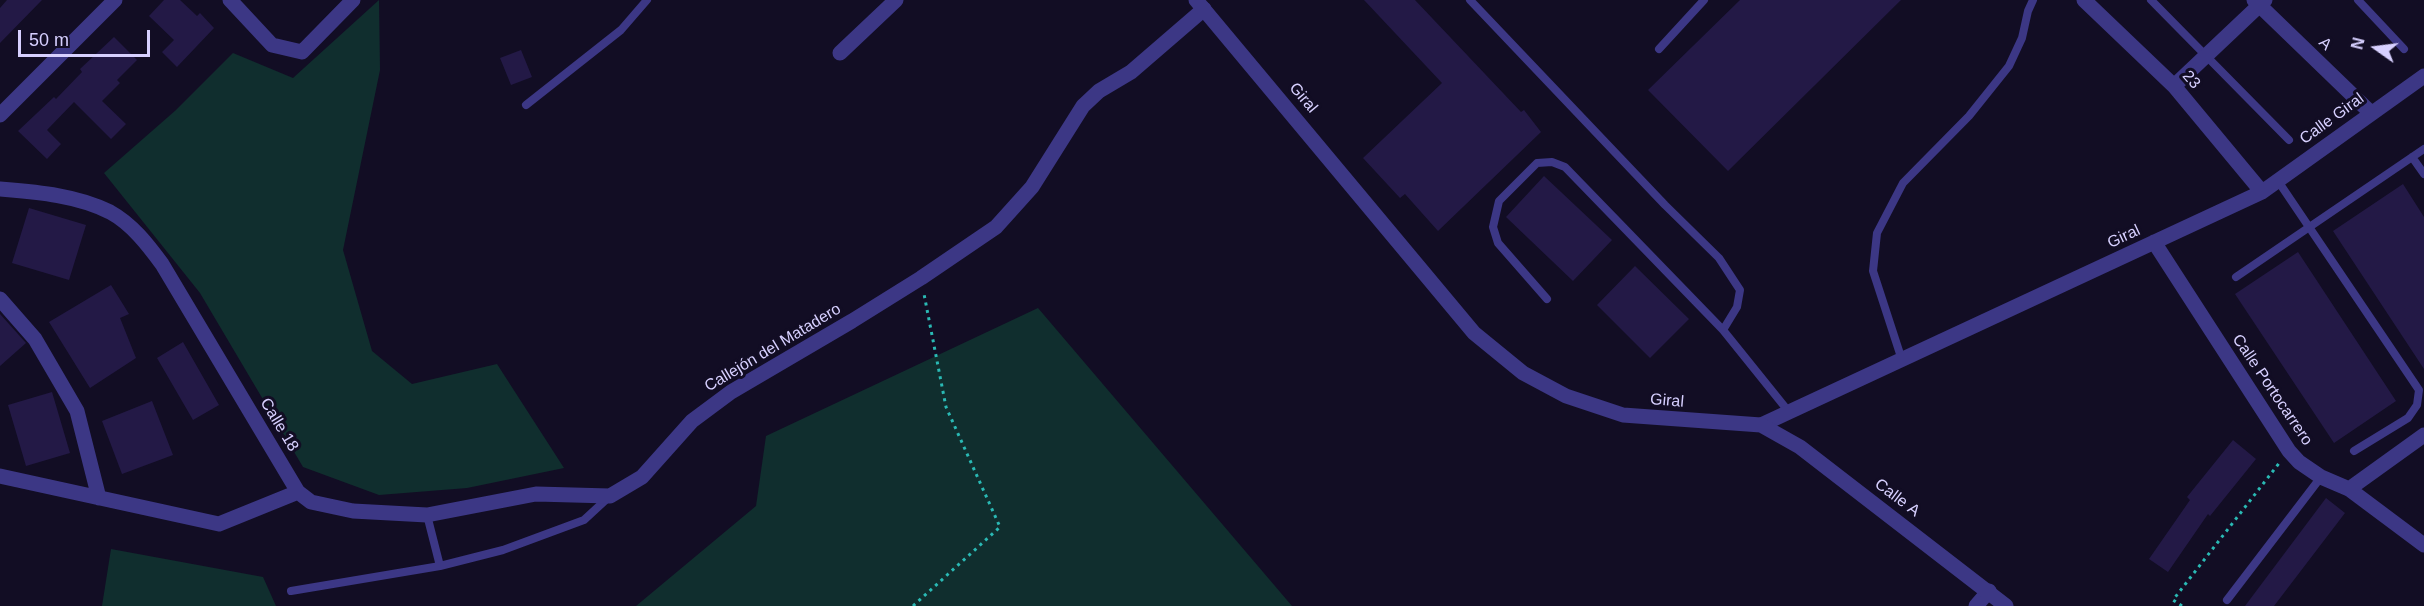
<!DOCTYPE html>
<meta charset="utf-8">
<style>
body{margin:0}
#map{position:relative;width:2424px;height:606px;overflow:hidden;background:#120d24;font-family:Arial,sans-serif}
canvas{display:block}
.north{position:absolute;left:2346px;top:18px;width:60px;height:60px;-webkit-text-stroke:4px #120d24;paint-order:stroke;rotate:284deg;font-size:16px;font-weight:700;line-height:24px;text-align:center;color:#d7d0ff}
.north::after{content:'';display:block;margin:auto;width:21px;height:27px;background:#d7d0ff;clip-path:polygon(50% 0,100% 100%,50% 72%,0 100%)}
.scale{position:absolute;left:18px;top:30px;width:132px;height:27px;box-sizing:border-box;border:3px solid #d7d0ff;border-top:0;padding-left:8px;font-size:18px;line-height:21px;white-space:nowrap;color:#d7d0ff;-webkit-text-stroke:4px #120d24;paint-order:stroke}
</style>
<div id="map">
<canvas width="2424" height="606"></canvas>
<div class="north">N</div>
<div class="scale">50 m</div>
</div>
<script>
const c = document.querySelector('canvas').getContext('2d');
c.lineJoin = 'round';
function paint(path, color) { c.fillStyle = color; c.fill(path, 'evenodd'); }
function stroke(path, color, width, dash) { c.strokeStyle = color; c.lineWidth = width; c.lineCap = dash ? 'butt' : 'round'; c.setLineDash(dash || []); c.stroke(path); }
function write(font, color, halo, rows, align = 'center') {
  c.font = font + ' Arial,sans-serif'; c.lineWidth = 6; c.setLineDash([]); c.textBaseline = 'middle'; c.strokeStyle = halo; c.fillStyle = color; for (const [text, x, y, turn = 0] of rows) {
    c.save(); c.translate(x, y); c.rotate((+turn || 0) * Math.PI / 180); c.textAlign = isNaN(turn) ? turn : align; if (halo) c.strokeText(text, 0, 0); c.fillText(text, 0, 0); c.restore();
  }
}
paint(new Path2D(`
 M 379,0 L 380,70 L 343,250 L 372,351 L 412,384 L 497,364 L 564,468 L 467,488 L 379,495 L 303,467 L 200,293 L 104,173 L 176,110 L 233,53 L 293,78 Z
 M 1038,308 L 1292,606 L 636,606 L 756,506 L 766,436 Z
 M 111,549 L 263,577 L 276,606 L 102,606 Z`), '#102e2e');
paint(new Path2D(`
 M 7,0 L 42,0 L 0,43 L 0,8 Z
 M 164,0 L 180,0 L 197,16 L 200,13 L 214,28 L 177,67 L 162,52 L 174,40 L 149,16 Z
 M 1364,0 L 1415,0 L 1521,112 L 1524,110 L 1541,132 L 1438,231 L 1405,194 L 1400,198 L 1363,158 L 1442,83 Z
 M 1740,0 L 1901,0 L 1728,171 L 1648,90 Z
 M 114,37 L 137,60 L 117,80 L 120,83 L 102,101 L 126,124 L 111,139 L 74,102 L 47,130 L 61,144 L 47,159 L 18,131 L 54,97 L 56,99 L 82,72 L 80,69 Z
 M 521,50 L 532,77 L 511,85 L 500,58 Z
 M 1544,176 L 1612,240 L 1573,281 L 1506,217 Z
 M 2403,184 L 2424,217 L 2424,369 L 2333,231 Z
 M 29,208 L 86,225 L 69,280 L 12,263 Z
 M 2298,252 L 2396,401 L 2334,443 L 2235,294 Z
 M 1635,266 L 1689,319 L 1650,358 L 1597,305 Z
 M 111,285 L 129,314 L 120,318 L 136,358 L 90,388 L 49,322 Z
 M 0,314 L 26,343 L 0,366 Z
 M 183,342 L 219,405 L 193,420 L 157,358 Z
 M 52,392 L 70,453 L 26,466 L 8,405 Z
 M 152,401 L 173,455 L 122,474 L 102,421 Z
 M 2233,440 L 2256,459 L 2210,516 L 2208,514 L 2168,572 L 2149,559 L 2190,500 L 2187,497 Z
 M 2326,498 L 2345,513 L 2274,606 L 2245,606 Z`), '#231946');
stroke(new Path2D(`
 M 913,606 L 1000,527 L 946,407 L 924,294
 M 2182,606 L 2173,600 L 2280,462`), '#2ab9b4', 3, [3, 4.5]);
stroke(new Path2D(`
 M 1470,0 L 1665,205 L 1719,258 L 1740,290 L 1737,307 L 1723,330
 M 2151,0 L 2289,140
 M 2358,0 L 2404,49
 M 1659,49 L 1704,0
 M 526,105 L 621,30 L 647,0
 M 2412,157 L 2424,174
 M 2278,181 L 2419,390 L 2417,405 L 2408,418 L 2354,451
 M 2236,277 L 2424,149
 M 1547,299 L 1498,243 L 1493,227 L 1499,201 L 1537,163 L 1552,162 L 1565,167 L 1723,330 L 1789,412
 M 1902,360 L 1873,271 L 1877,233 L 1903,183 L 1969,116 L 2009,66 L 2022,38 L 2028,11 L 2033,0
 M 427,515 L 440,566
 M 291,591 L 440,566 L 503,550 L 584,520 L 610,496
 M 2227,600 L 2321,477`), '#3c3785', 8);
stroke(new Path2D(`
 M 230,0 L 272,45 L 302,52 L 353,0
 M 2084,0 L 2174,86 L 2262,192
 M 2254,0 L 2371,113
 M 840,53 L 896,0
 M 2174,86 L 2265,0
 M 0,115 L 115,0
 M 0,189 C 36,192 77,195 110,212 C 132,224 148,245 162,264 L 298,492 L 311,502 L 353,511 L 427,515 L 536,494 L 610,496 L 642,477 L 692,421 L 731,392 L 852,321 L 921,278 L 996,227 L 1032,187 L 1083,106 L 1099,91 L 1131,72 L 1204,9
 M 2154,242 L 2289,451 L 2299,462 L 2321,477 L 2349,489 L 2424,545
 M 0,299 L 35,339 L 77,411 L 99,498
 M 1761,425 L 2262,192 L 2424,76
 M 0,476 L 219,524 L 298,492
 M 2349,489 L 2424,435
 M 1976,606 L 1989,591`), '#3c3785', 15);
stroke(new Path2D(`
 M 1196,0 L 1474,333 L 1523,373 L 1566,396 L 1623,415 L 1761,425 L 1800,447 L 2006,606`), '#3c3785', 15);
write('16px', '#d7d0ff', '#120d24', [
 ["A",2325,44,44],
 ["23",2191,80,48],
 ["Giral",1303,98,50],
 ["Calle Giral",2332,119,-36],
 ["Giral",2124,237,-25],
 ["Callejón del Matadero",773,348,-31],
 ["Calle Portocarrero",2272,390,56],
 ["Giral",1667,401,5],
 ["Calle 18",279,425,59],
 ["Calle A",1897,498,37]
]);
</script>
